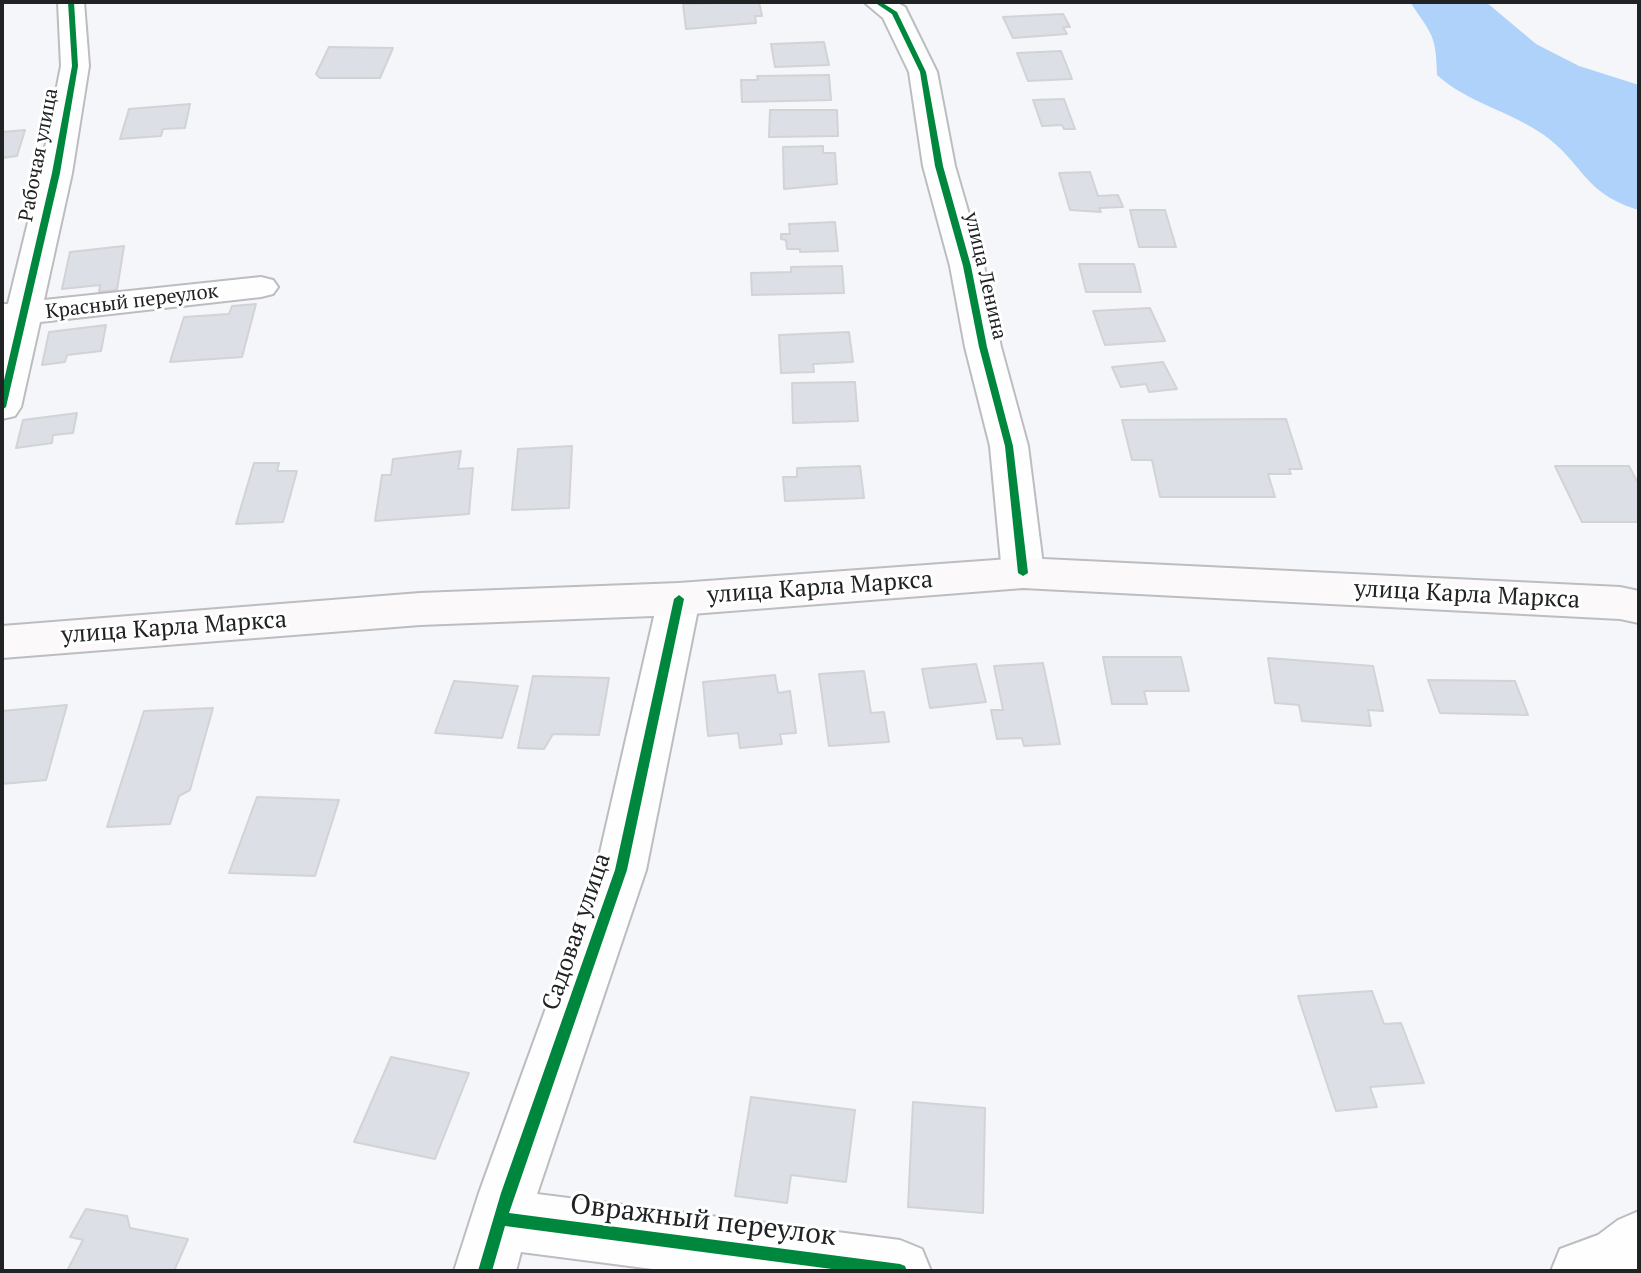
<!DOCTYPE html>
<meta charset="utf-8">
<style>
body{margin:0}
#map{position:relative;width:1641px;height:1273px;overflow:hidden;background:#f5f6fa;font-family:"PT Serif",serif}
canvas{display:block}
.frame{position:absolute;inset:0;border:4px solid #212224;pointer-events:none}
</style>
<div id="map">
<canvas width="1641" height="1273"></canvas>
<div class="frame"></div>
</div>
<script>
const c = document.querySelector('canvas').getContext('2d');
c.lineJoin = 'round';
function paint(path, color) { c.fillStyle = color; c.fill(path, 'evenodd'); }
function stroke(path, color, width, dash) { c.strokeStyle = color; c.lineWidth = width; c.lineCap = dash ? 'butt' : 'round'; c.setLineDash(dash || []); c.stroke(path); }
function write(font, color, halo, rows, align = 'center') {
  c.font = font + ' "PT Serif",serif'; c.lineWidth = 6; c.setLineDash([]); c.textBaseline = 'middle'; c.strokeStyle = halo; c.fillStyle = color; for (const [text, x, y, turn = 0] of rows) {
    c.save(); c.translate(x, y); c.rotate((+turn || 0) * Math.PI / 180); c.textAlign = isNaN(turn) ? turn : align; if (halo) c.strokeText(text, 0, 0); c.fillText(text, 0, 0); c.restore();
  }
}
paint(new Path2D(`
 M 1410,2 L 1486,2 L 1536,44 L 1579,66 L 1639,85 L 1639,210 C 1584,194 1584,164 1544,135 C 1510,111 1468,103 1437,75 C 1436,34 1432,35 1410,2 Z`), '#aed2f9');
const building = new Path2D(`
 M 759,2 L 762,16 L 755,16 L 756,23 L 686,29 L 683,4 Z
 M 1063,14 L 1070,27 L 1063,27 L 1067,34 L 1013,38 L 1003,17 Z
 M 824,42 L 829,65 L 775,67 L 771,44 Z
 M 329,47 L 393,48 L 380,78 L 320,78 L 316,74 Z
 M 1061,51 L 1072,79 L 1028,81 L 1017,53 Z
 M 829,75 L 831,100 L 742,102 L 741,80 L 758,80 L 757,76 Z
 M 1064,99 L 1075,129 L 1064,129 L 1062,125 L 1042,126 L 1033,100 Z
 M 190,104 L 185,128 L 163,129 L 161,136 L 120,139 L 129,109 Z
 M 770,110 L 837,110 L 838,136 L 769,137 Z
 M 25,130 L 17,156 L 2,158 L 2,132 Z
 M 823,146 L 823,153 L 835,153 L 837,184 L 784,189 L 783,147 Z
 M 1090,172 L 1098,196 L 1118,195 L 1123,207 L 1099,208 L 1101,212 L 1070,210 L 1059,173 Z
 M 1130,210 L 1165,210 L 1176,247 L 1139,247 Z
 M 835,222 L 838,251 L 800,252 L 800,249 L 787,249 L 786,240 L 781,239 L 781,234 L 790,234 L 789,224 Z
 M 124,246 L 117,290 L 99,292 L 100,285 L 62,289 L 70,252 Z
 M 1079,264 L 1134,264 L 1141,292 L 1086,292 Z
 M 842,266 L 844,293 L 752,295 L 751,273 L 791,272 L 791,267 Z
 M 256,304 L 242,357 L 170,362 L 184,317 L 229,314 L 232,306 Z
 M 1150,308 L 1165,341 L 1105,345 L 1093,311 Z
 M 106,325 L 101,351 L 67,355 L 65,362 L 42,365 L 49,332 Z
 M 849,332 L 853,362 L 813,364 L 814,372 L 781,373 L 779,335 Z
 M 1163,362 L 1177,389 L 1149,392 L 1146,384 L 1121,387 L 1112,367 Z
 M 855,382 L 858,421 L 793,423 L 792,383 Z
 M 77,413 L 73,433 L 53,435 L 52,443 L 16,448 L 23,420 Z
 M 1286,419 L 1302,469 L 1289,469 L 1291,474 L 1268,474 L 1275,497 L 1160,497 L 1152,460 L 1132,460 L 1122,420 Z
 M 572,446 L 569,508 L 512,510 L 518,449 Z
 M 461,451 L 458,469 L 473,468 L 469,514 L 375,521 L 382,475 L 391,475 L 393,459 Z
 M 254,463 L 279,463 L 277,471 L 297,471 L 283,522 L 236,524 Z
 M 860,466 L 864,498 L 785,501 L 783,477 L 797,477 L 797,468 Z
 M 1555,466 L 1629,466 L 1639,485 L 1639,522 L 1582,522 Z
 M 1103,657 L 1181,657 L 1189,691 L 1144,691 L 1147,704 L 1112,704 Z
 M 1268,658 L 1373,666 L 1383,711 L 1368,710 L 1371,726 L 1302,721 L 1299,705 L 1275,703 Z
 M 1043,663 L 1060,744 L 1024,746 L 1022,738 L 997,739 L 991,710 L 1003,710 L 994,666 Z
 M 976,664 L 986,702 L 930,708 L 922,669 Z
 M 864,671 L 871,713 L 884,712 L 889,742 L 829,746 L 819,674 Z
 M 775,675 L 778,693 L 790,691 L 796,733 L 780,734 L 782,744 L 740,748 L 738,733 L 708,736 L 703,682 Z
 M 533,676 L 609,678 L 599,735 L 553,734 L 544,749 L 518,748 Z
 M 1428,680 L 1515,681 L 1528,715 L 1440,713 Z
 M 454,681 L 518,686 L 502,738 L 435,733 Z
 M 67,705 L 46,780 L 2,784 L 2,711 Z
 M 213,708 L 190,790 L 179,796 L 170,824 L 107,827 L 144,711 Z
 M 257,797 L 339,800 L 315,876 L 229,873 Z
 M 1372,991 L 1384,1024 L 1401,1023 L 1424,1083 L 1370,1087 L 1377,1107 L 1336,1111 L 1298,996 Z
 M 391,1057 L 469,1073 L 435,1159 L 354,1142 Z
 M 751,1097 L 855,1110 L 846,1182 L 791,1175 L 787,1203 L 735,1196 Z
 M 913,1102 L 985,1108 L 983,1213 L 908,1207 Z
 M 86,1209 L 127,1216 L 130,1228 L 188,1239 L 174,1271 L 67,1271 L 83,1240 L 70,1237 Z`);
paint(building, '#dcdfe6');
stroke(building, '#d3d3d6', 2);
const street = new Path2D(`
 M 58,2 L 84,2 L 89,66 L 72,173 L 44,300 L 261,277 L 273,280 L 278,287 L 273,294 L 261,297 L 40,322 L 21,407 L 15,416 L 2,419 L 2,304 L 8,304 L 40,173 L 61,66 Z
 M 864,2 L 896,2 L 905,7 L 937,72 L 955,166 L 984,266 L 1001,347 L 1028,446 L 1044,573 L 1038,584 L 1023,588 L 1008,584 L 1002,573 L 990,446 L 965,347 L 950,266 L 923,166 L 909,72 L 883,18 Z
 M 679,583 L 694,588 L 700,599 L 646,870 L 537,1194 L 900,1240 L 922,1249 L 931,1271 L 668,1271 L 521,1252 L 516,1271 L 454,1271 L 479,1193 L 596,870 L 658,599 L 664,588 Z
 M 1639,1211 L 1639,1271 L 1551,1271 L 1560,1249 L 1598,1235 L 1618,1220 Z`);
const secondary = new Path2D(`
 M 1023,558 L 1620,587 L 1639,591 L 1639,623 L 1620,619 L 1023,588 L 679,615 L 420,625 L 2,658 L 2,626 L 420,593 L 679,583 Z`);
stroke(street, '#bcbdc0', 4);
stroke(secondary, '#bcbdc0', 4);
paint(street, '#fefefe');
paint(secondary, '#fbf9fa');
paint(new Path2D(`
 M 68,2 L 74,2 L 78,66 L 60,173 L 6,407 L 2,410 L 2,389 L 52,173 L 72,66 Z
 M 874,2 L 881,2 L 897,12 L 926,72 L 943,166 L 971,266 L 987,347 L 1013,446 L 1028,573 L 1023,576 L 1018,573 L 1005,446 L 979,347 L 963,266 L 935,166 L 920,72 L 892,14 Z
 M 679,595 L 684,599 L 627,870 L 509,1213 L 900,1264 L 905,1266 L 907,1271 L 847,1271 L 505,1226 L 492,1271 L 478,1271 L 501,1193 L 615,870 L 674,599 Z`), '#00873e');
write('20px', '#212224', '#fff', [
 ["Рабочая улица",39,155,-79],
 ["улица Ленина",985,276,77],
 ["Красный переулок",132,302,-7]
]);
write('24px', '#212224', '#fff', [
 ["улица Карла Маркса",820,588,-4],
 ["улица Карла Маркса",1467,595,3],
 ["улица Карла Маркса",174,628,-4],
 ["Садовая улица",577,932,-71]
]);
write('28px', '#212224', '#fff', [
 ["Овражный переулок",703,1221,7]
]);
</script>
